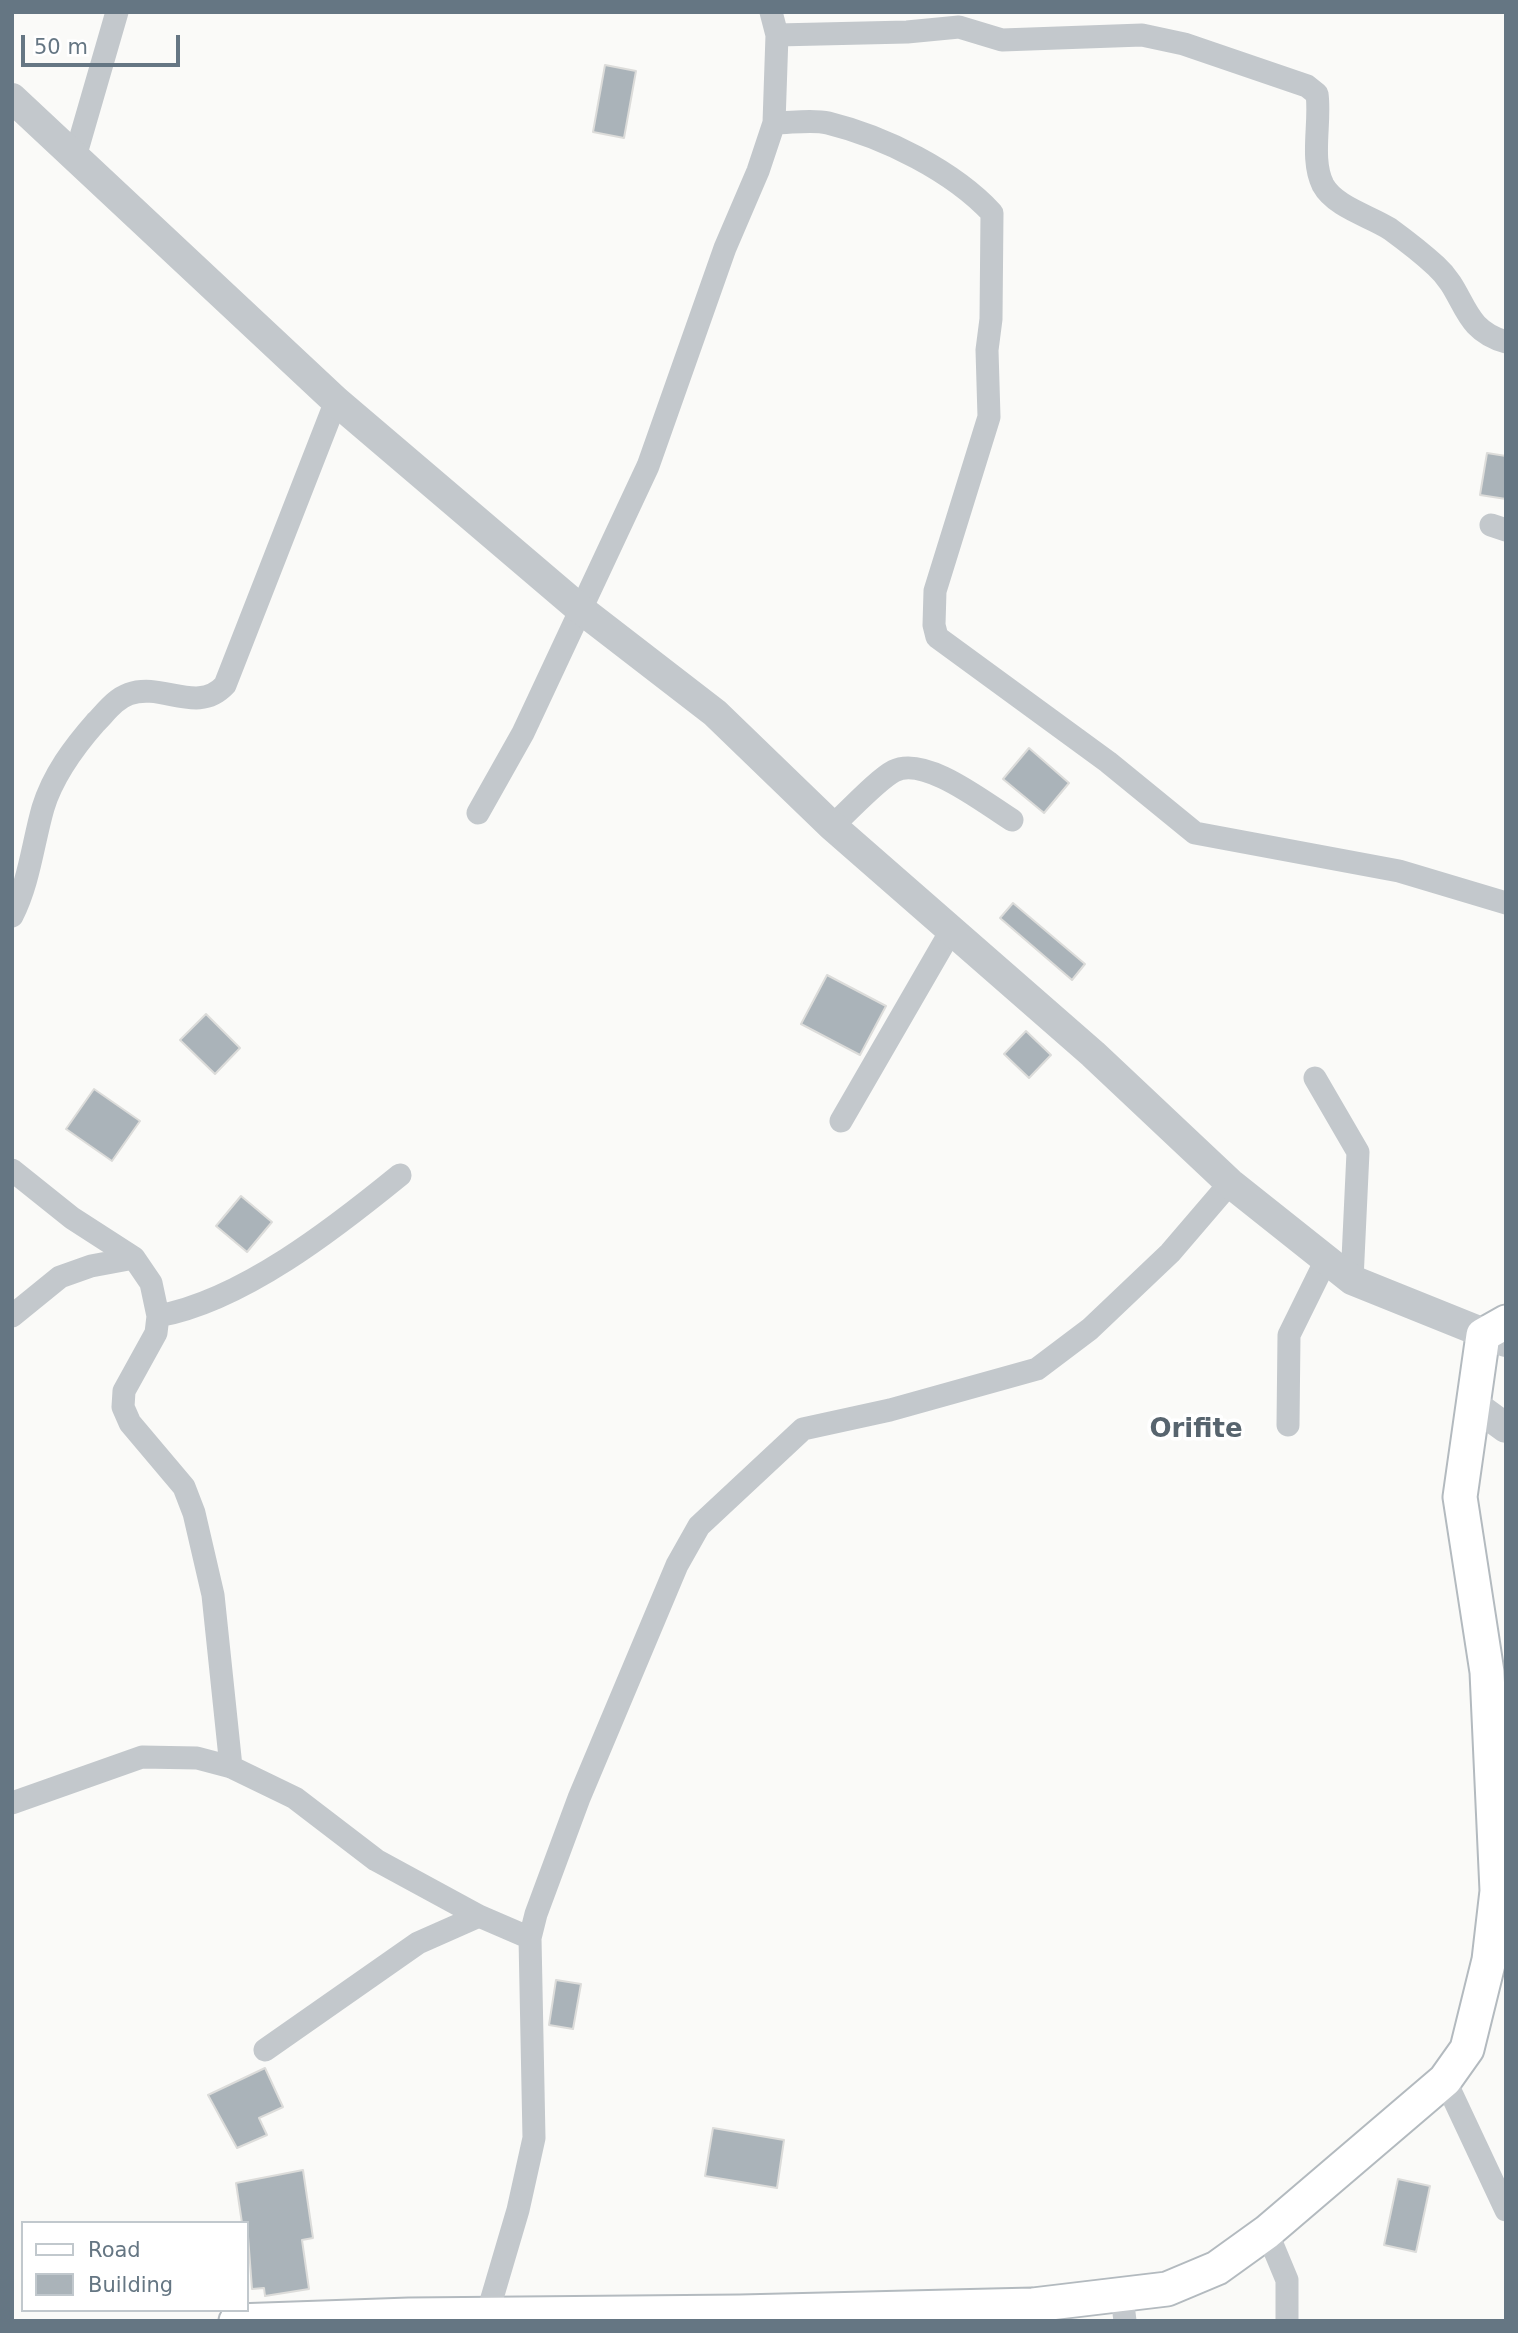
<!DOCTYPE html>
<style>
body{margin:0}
#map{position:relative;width:1518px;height:2333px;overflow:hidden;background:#fafaf8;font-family:"DejaVu Sans",sans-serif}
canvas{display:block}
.frame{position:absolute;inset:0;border:14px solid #657683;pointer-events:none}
.legend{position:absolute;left:21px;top:2221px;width:228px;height:91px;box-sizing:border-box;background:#fff;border:2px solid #c1c8cd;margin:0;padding:9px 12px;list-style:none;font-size:21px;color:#657683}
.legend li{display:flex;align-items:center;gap:14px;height:35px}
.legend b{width:35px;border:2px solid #c1c8cd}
.scale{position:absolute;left:21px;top:35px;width:159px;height:32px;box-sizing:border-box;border:4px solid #657683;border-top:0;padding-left:9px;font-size:21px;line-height:24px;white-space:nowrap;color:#657683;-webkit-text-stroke:5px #fff;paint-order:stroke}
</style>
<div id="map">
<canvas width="1518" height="2333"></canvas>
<div class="frame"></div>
<ul class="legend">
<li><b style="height:9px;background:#fff"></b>Road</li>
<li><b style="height:19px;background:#aab3b9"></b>Building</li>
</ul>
<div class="scale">50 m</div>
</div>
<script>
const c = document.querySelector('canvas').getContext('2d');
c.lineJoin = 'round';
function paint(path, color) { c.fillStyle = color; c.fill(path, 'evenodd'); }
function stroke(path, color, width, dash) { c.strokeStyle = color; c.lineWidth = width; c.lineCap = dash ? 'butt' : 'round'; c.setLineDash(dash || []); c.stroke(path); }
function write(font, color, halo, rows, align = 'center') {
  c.font = font + ' "DejaVu Sans",sans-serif'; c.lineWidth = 7; c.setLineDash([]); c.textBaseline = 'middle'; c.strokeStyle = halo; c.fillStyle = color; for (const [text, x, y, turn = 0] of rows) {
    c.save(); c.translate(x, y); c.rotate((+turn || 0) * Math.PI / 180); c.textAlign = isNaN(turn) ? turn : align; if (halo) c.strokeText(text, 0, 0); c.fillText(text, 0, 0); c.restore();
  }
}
const building = new Path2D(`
 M 605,65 L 636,71 L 624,138 L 593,132 Z
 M 1487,453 L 1506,456 L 1506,499 L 1480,495 Z
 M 1029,748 L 1069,783 L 1044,813 L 1003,779 Z
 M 1013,903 L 1085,964 L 1072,980 L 1000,918 Z
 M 827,975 L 886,1006 L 860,1055 L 801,1024 Z
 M 206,1014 L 240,1048 L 215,1074 L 180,1040 Z
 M 1026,1031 L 1051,1055 L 1029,1078 L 1004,1054 Z
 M 94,1089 L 140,1121 L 112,1161 L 66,1129 Z
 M 241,1196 L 272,1222 L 247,1252 L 216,1226 Z
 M 556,1980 L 581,1984 L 573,2029 L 549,2025 Z
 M 265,2068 L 283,2107 L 259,2118 L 267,2135 L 237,2148 L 208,2095 Z
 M 713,2128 L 784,2140 L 777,2188 L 705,2176 Z
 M 303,2170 L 313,2238 L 302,2240 L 309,2289 L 265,2296 L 264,2288 L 252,2289 L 247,2223 L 242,2223 L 236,2183 Z
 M 1398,2179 L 1430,2186 L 1416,2252 L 1384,2245 Z`);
paint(building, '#aab3b9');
stroke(building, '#dcdcda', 2);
const secondary = new Path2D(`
 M 236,2321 L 409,2315 L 740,2312 L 1033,2305 L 1167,2289 L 1217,2268 L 1267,2232 L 1445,2080 L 1467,2049 L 1489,1960 L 1497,1891 L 1487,1672 L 1460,1497 L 1483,1335 L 1506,1322`);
stroke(secondary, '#b3babf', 37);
stroke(new Path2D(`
 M 777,35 L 907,32 L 959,27 L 1002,40 L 1142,35 L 1184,44 L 1307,86 L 1317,94 C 1321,122 1310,159 1323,185 C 1335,207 1370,216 1390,229 C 1405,240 1422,253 1436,266 C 1467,294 1460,329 1506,342
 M 774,123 C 791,123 812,119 828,123 C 885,137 953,171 992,213 L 991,319 L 987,350 L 989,417 L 935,591 L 934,625 L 937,637 L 1108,762 L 1195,833 L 1399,871 L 1506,903
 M 75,157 L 117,12
 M 1491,525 L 1506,530
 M 478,813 L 523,733 L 648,466 L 725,248 L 758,171 L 774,123 L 777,35 L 771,12
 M 832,826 C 848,812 877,780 894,771 C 925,755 986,804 1012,820
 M 12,916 C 29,883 33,843 43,808 C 53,775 74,747 96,722 C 106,712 115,699 129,694 C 163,682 197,715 225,685 L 336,401
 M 1315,1078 L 1358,1152 L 1352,1280
 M 841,1121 L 952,929
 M 12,1170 L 72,1218 L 134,1258 L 151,1283 L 158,1316 L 156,1333 L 124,1391 L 123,1407 L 130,1423 L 184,1487 L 194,1513 L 213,1595 L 231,1767
 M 12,1316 L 60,1277 L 91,1266 L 134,1258
 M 158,1316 C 242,1301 335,1228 400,1175
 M 1288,1425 L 1289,1335 L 1325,1262
 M 12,1803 L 142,1757 L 197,1758 L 231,1767 L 295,1798 L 376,1860 L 479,1916 L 530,1938
 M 265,2050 L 418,1943 L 479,1916
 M 1445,2080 L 1506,2210
 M 1267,2232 L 1287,2280 L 1287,2321
 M 1122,2297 L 1125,2321
 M 487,2315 L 518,2210 L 534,2138 L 530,1938 L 536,1914 L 579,1798 L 677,1565 L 699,1526 L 803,1429 L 890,1410 L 1037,1369 L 1090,1329 L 1170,1253 L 1230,1183`), '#c3c8cc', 23);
stroke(new Path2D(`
 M 12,98 L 336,401 L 579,608 L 715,713 L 832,826 L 1093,1054 L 1230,1183 L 1352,1280 L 1506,1342
 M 1473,1404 L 1506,1428`), '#c3c8cc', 30);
stroke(secondary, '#fff', 33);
write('bold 26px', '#57646e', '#fff', [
 ["Orifite",1196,1430]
]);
</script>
